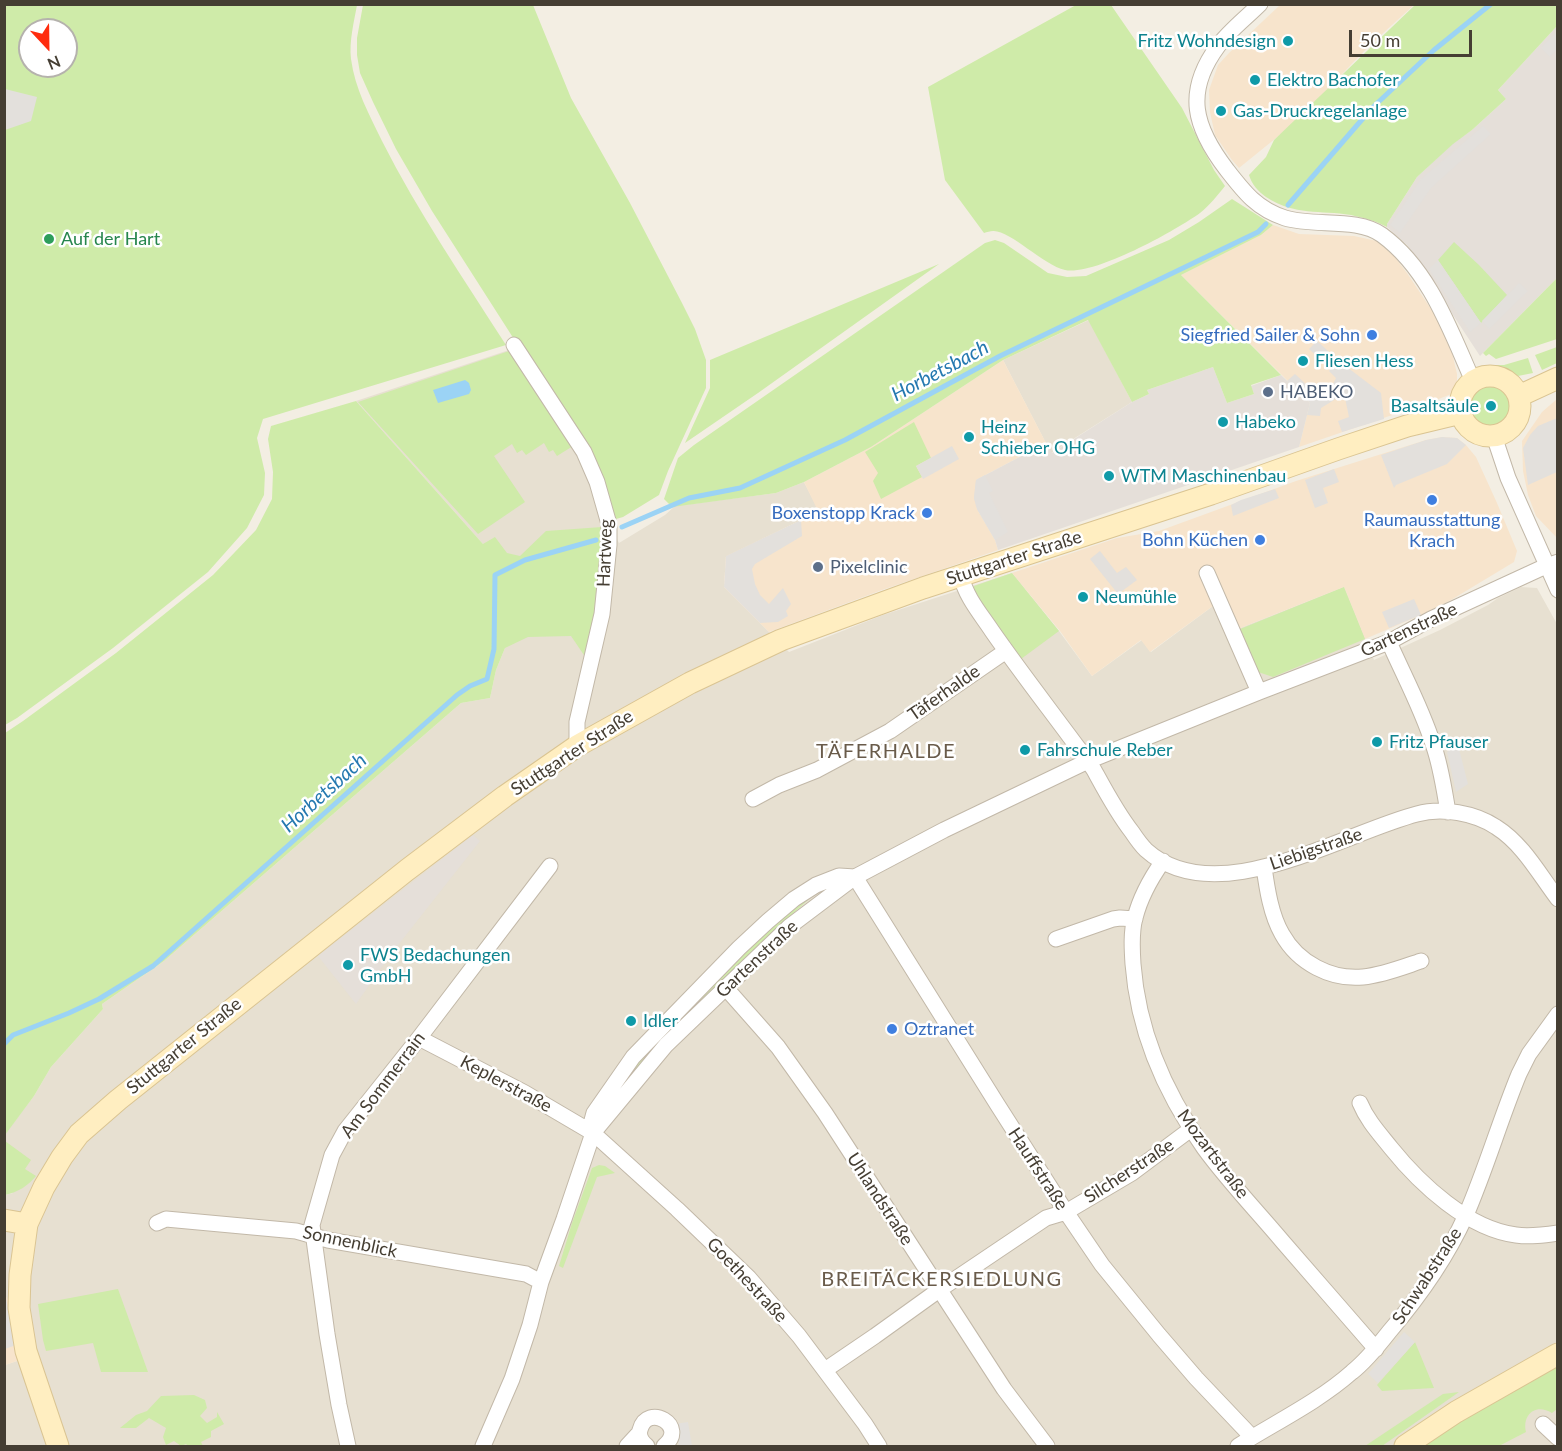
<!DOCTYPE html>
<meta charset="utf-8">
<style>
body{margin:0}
#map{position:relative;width:1562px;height:1451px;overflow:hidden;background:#f3eee3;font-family:Lato,sans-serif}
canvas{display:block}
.frame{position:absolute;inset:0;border:6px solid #453e33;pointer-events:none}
.north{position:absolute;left:18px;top:18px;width:60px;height:60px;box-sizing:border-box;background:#fff;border:2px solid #b5b2ad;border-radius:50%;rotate:158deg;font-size:16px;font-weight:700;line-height:24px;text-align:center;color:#453e33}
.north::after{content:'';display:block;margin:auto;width:21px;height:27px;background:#ff2c0e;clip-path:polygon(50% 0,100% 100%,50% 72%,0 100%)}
.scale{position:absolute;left:1349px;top:30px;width:123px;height:27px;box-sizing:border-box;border:3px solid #453e33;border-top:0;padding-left:8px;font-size:18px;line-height:21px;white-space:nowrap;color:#453e33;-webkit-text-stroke:4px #fff;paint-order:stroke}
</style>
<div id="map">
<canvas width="1562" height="1451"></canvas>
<div class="frame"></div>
<div class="north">N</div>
<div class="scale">50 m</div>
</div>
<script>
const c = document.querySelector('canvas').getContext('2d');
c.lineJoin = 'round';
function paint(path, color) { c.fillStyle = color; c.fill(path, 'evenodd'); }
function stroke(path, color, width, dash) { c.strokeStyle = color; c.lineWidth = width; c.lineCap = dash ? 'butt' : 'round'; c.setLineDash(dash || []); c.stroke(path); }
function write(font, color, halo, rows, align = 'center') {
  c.font = font + ' Lato,sans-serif'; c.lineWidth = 5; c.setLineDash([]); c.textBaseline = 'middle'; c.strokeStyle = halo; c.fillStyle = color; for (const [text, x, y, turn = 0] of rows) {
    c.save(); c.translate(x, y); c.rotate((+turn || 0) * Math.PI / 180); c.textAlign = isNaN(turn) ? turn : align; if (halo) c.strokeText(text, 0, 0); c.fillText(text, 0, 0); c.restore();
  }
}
paint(new Path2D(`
 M 1089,320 L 1132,402 L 1051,453 L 1003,360 Z
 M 509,350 L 581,456 L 609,524 L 619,543 L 665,515 L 675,506 L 776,493 L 804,482 L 818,509 L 801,520 L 726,557 L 724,587 L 789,652 L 883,615 L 1012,573 L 1059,631 L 1092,676 L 1142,640 L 1151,652 L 1213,606 L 1225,634 L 1344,587 L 1374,660 L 1440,630 L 1488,605 L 1498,598 L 1521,587 L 1537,588 L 1557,624 L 1557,1446 L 5,1446 L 5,1365 L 20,1360 L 7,1298 L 5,1299 L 5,1195 L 13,1193 L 5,1188 L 4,1135 L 34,1096 L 51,1067 L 103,1009 L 102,1004 L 164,961 L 461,703 L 490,698 L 496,670 L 505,648 L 483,544 L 356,401 Z`), '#e7e0d1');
paint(new Path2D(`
 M 1280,5 L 1414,5 L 1370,45 L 1297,121 L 1239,168 L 1232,160 L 1215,135 L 1210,112 L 1209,90 L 1218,65 L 1229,53 Z
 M 1273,225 L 1299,234 L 1354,236 L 1377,241 L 1394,256 L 1407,273 L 1435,315 L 1451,348 L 1457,374 L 1457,387 L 1454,393 L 1436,400 L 1299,447 L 1310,403 L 1181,275 L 1261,235 Z
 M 1003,360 L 1046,443 L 976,480 L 977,509 L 995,540 L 998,550 L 882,590 L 769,632 L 724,587 L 726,556 L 801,520 L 817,509 L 804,482 L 871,447 Z
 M 1557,399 L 1557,538 L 1536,516 L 1528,495 L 1523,471 L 1522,441 L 1542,412 Z
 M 1442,437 L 1457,438 L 1466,445 L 1476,457 L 1497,503 L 1517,551 L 1514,562 L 1451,600 L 1421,615 L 1365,639 L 1344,587 L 1225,634 L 1213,606 L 1150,652 L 1141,640 L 1092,676 L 1060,631 L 1012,573 L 1117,538 L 1159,531 L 1296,481 L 1426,440 Z
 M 7,1297 L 20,1360 L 5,1365 L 4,1299 Z`), '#f7e4cc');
paint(new Path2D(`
 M 1557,26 L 1557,278 L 1480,356 L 1407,245 L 1387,227 L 1387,224 L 1417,177 L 1453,143 L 1472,130 L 1506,99 L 1498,90 Z
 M 1213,367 L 1227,403 L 1254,394 L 1251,386 L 1281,375 L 1310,403 L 1299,447 L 998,550 L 995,540 L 977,509 L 974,498 L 976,480 L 1046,443 L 1052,453 L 1132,402 L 1149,394 L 1147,390 Z
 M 473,835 L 480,841 L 391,954 L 356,1004 L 318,956 Z`), '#e5dfd9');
paint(new Path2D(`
 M 5,5 L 357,5 C 354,22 349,41 351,59 C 355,89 369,114 382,141 C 418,212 463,278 506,345 L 263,419 L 257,438 L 265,473 L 264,495 L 247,528 L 208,572 L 113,648 L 17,718 L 5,725 ZM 30,30 L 66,30 L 66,66 L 30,66 Z
 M 363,5 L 533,5 L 571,98 L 630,203 L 682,303 L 695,329 L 706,360 L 706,388 L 668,471 L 659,495 L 623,517 L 616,519 L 612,514 L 519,347 L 432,211 L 396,149 L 373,102 L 360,73 L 357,55 L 357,38 Z
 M 1076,5 L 1111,5 L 1182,108 L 1214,170 L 1225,186 C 1217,196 1210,205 1200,213 C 1175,231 1094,276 1065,270 C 1043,265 1010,230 993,231 C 990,231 987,232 984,233 L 945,180 L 928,87 Z
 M 1415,5 L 1557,5 L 1557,26 L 1498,90 L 1506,99 L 1472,130 L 1453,144 L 1417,177 L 1387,224 L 1387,227 C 1376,221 1364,218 1351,215 C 1320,210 1295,216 1266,197 C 1258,191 1252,185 1249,175 L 1266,157 L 1274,140 Z
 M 1232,199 L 1273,225 L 1261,235 L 1181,275 L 1281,375 L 1251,385 L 1254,394 L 1227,403 L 1213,367 L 1147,390 L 1149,394 L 1132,402 L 1088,320 L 1003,360 L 871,447 L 804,482 L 776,493 L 672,507 L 664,499 L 678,458 L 694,445 L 985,243 L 995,240 L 1004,243 L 1048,273 L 1067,277 L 1086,276 L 1169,240 L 1199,222 Z
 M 1454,242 L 1479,265 L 1507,295 L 1481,323 L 1438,260 Z
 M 939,264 L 758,393 L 685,443 L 710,388 L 710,360 Z
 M 1557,278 L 1557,339 L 1496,359 L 1489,354 L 1486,356 L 1483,353 Z
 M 1557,347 L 1557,363 L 1542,370 L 1535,355 Z
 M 509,351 L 549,408 L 573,446 L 557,456 L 553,450 L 549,452 L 544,443 L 526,455 L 522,450 L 517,453 L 512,444 L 494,456 L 525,502 L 478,534 L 358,402 Z
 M 1528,358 L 1533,373 L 1518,376 L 1507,371 L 1488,365 L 1504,365 Z
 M1470 406a20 20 0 1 1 40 0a20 20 0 1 1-40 0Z
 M 356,401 L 483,544 L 495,537 L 507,553 L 520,556 L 546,531 L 602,527 L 594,614 L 586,658 L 571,636 L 528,637 L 505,648 L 496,670 L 490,698 L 461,703 L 164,961 L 102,1004 L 103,1009 L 51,1067 L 34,1096 L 5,1135 L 5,733 L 23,721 L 116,653 L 213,575 L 256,530 L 272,499 L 273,472 L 268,439 L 271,426 Z
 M 914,422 L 931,458 L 916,466 L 922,477 L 881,499 L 873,481 L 878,473 L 865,452 Z
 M 1012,573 L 1059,631 L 1021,659 L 973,591 L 974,586 Z
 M 1344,587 L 1365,639 L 1273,677 L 1258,672 L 1240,629 Z
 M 816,893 C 788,917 762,942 735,968 C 697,1004 660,1041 626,1080 L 622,1077 L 786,910 Z
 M 5,1141 L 31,1160 L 25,1169 L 36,1176 C 28,1186 18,1192 5,1195 Z
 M 599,1165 L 605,1166 L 615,1173 L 597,1177 L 563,1268 L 559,1266 L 572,1223 L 592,1168 Z
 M 118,1289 L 148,1372 L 101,1372 L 93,1343 L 46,1351 L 43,1340 L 38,1304 Z
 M 1415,1342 L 1434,1388 L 1382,1391 L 1377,1385 Z
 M 1557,1363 L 1557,1409 L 1552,1413 C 1536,1403 1522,1414 1526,1432 L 1499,1446 L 1420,1446 L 1479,1405 Z
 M 1459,1392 L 1382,1446 L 1365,1446 L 1443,1394 Z
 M 194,1395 L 205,1400 L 207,1408 L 200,1416 L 207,1423 L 217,1417 L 217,1412 L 224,1424 L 211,1431 L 211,1437 L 201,1442 L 203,1446 L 188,1446 L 186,1444 L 181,1446 L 174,1441 L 166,1445 L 163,1437 L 166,1428 L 149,1418 L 136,1428 L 120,1428 L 136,1415 L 147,1411 L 161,1396 Z`), '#cfeba9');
paint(new Path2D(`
 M 1557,31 L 1557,49 L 1550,57 L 1541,48 Z
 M 5,89 L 37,97 L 31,121 L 5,130 Z
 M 1483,126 L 1491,134 L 1431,188 L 1400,233 L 1390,225 L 1421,179 Z
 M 1438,260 L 1481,323 L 1470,332 L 1429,269 Z
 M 1519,283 L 1528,291 L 1489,329 L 1482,321 Z
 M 1317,341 L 1339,361 L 1381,393 L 1384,419 L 1342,432 L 1338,421 L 1349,417 L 1345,398 L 1339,397 L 1321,408 L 1320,416 L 1307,415 L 1310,403 L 1287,381 L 1295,374 L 1311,389 L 1313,388 L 1319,394 L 1331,388 L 1336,378 L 1329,371 L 1331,369 L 1309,349 Z
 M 1557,418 L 1557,472 L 1528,485 L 1523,448 L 1530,435 L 1538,426 Z
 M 1442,437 L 1457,438 L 1466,445 L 1447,464 L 1396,485 L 1394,488 L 1381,455 L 1426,440 Z
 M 952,446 L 959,459 L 923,479 L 916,466 Z
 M 1334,469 L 1339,482 L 1323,488 L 1328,503 L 1315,508 L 1305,480 Z
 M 985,475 L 993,491 L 989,493 L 1008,532 L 995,540 L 977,509 L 974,498 L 976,480 Z
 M 1275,489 L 1279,498 L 1233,516 L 1231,505 L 1241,500 Z
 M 801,520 L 802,536 L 755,564 L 752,569 L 755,584 L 760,595 L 769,604 L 783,588 L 791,604 L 786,611 L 788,616 L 778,622 L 760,623 L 724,587 L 726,556 Z
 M 1100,551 L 1117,573 L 1126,567 L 1137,580 L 1118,594 L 1090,559 Z
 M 1414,599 L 1421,615 L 1389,628 L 1382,612 Z
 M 1458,745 L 1468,784 L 1456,792 L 1447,752 Z
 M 6,1298 L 16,1345 L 5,1349 L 4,1299 Z
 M 1404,1332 L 1415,1342 L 1378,1383 L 1368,1374 Z
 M 688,1422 L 692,1446 L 679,1446 L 675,1424 Z`), '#e3e0dc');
paint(new Path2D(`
 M 465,380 L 469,383 L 471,390 L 469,394 L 438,403 L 433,390 Z`), '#9bd3f5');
stroke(new Path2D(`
 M 1288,205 L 1372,108 L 1434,50 L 1491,4
 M 622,527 L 689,498 L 740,488 L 845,440 L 1000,356 L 1258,232 L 1266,224
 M 4,1044 L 13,1035 L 69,1013 L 99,999 L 153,966 L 457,695 L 470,686 L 487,679 L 494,649 L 495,575 L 525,560 L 596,540`), '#9bd3f5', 5);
const street = new Path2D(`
 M 1260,4 C 1246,18 1229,31 1218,46 C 1184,92 1194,127 1227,170 C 1244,192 1257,209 1285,218 C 1315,227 1357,217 1382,235 C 1427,268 1448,324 1469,372 L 1475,380
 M 514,345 L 584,452 L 597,482 L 609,524 L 609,545 L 602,614 L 577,722 L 577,746
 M 1494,436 L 1508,478 L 1558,590
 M 1207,573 L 1259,692
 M 961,576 C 966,597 980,613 992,631 C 1017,667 1044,702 1070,737 C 1078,748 1087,759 1094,770 C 1106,792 1117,813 1132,832 C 1136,838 1141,845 1146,850 C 1216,913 1343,833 1417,814 C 1442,807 1475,813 1496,827 C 1523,844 1539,874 1558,899
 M 1389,642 C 1404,676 1422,709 1433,744 C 1441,766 1444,789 1448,812
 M 753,799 L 779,785 L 817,770 L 890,731 L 1006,651
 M 1163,861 C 1151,878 1140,898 1135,918 C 1131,932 1132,949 1133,964 C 1138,1031 1165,1093 1204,1148 C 1228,1181 1257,1211 1283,1242 C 1314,1278 1345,1313 1376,1349
 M 1264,867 C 1267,889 1271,915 1282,934 C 1298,963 1331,980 1363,977 C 1383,975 1403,967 1421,961
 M 1056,939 L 1113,919 L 1120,918 L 1135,919
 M 725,987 L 778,1047 L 825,1113 L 1004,1389 L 1047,1446
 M 419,1038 L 525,1093 L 593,1133 L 677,1209 L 749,1278 L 799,1336 L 865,1424 L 879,1446
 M 1360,1103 C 1367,1120 1379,1133 1391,1148 C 1420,1184 1468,1229 1516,1235 C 1530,1237 1544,1235 1558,1233
 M 593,1133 L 591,1124 L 594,1113 L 633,1057 L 739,948 L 768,921 L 794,899 L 816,885 L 839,876 L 855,877 L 997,1104 L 1066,1212 L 1102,1265 L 1159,1335 L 1196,1378 L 1252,1437
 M 157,1223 L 166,1219 L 296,1231 L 328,1240 L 526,1274 L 541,1282
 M 825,1370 L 875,1336 L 939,1290 L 1046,1218 L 1066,1212 L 1132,1173 L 1191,1129
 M 1543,1424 L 1558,1438
 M 348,1446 L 339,1405 L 327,1334 L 312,1225 L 332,1155 L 345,1131 L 419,1038 L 550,866
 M 483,1446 L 512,1379 L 530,1325 L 541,1282 L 564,1219 L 593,1133 L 666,1045 L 790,926 L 855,877 L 944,830 L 1088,761 L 1259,692 L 1389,642 L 1431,619 L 1546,566 L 1558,562
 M 627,1446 L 639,1433
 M 647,1446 C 642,1442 638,1437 640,1430 C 647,1402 689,1426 664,1446
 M 1238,1446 C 1276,1422 1318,1402 1352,1372 C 1366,1361 1378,1346 1389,1332 C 1419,1297 1447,1257 1466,1215 C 1486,1169 1500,1120 1519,1074 L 1529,1054 L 1558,1014`);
const secondary = new Path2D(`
 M1460 406a30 30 0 1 1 60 0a30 30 0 1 1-60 0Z
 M 1519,396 L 1558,378
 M 4,1220 L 27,1224
 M 58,1446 L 26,1351 L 19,1308 L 20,1275 L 27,1224 L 44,1187 L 62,1157 L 79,1134 L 118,1100 L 407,870 L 505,796 L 577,746 L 690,683 L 781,640 L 923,588 L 1211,494 L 1338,449 L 1407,426 L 1461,413
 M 1405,1446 L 1456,1412 L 1558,1354`);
stroke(street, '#c2b8a8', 17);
stroke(secondary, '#dac492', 23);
stroke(street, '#fff', 15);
stroke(secondary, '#ffeec1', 21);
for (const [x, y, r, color] of [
 [1288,41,6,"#0f9aa8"],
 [1255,80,6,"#0f9aa8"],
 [1221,111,6,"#0f9aa8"],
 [49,239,6,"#2e9e5b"],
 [1372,335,6,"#3f7fe0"],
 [1303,361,6,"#0f9aa8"],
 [1268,392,6,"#5c6f8a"],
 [1491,406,6,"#0f9aa8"],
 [1223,422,6,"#0f9aa8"],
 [969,437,6,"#0f9aa8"],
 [1109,476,6,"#0f9aa8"],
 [1432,500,6,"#3f7fe0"],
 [927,513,6,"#3f7fe0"],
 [1260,540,6,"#3f7fe0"],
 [818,567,6,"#5c6f8a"],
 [1083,597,6,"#0f9aa8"],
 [1377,742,6,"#0f9aa8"],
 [1025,750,6,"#0f9aa8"],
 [348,965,6,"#0f9aa8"],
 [631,1021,6,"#0f9aa8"],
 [892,1029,6,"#3f7fe0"]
]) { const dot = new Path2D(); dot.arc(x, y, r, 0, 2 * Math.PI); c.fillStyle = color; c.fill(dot); stroke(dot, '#fff', 2); }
write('18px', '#0d838f', '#fff', [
 ["Fritz Wohndesign",1276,41,"right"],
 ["Elektro Bachofer",1267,80],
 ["Gas-Druckregelanlage",1233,111],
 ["Fliesen Hess",1315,361],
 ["Basaltsäule",1479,406,"right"],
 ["Habeko",1235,422],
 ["Heinz",981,427],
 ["Schieber OHG",981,448],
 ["WTM Maschinenbau",1121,476],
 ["Neumühle",1095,597],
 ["Fritz Pfauser",1389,742],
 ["Fahrschule Reber",1037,750],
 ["FWS Bedachungen",360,955],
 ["GmbH",360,976],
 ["Idler",643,1021]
], 'left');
write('18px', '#27864d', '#fff', [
 ["Auf der Hart",61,239]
], 'left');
write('18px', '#366cbe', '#fff', [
 ["Siegfried Sailer & Sohn",1360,335],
 ["Boxenstopp Krack",915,513],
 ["Raumausstattung",1432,520,"center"],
 ["Krach",1432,541,"center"],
 ["Bohn Küchen",1248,540],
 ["Oztranet",904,1029,"left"]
], 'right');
write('18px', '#4e5e75', '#fff', [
 ["HABEKO",1280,392],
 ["Pixelclinic",830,567]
], 'left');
write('18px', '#453e33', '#fff', [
 ["Hartweg",605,553,-88],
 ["Stuttgarter Straße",1014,558,-18],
 ["Gartenstraße",1409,630,-25],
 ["Täferhalde",944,693,-35],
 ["Stuttgarter Straße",572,753,-33],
 ["Liebigstraße",1316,849,-19],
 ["Gartenstraße",757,959,-43],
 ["Stuttgarter Straße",184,1046,-39],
 ["Keplerstraße",506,1084,28],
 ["Am Sommerrain",383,1085,-53],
 ["Mozartstraße",1213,1154,53],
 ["Hauffstraße",1038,1169,57],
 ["Silcherstraße",1129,1171,-33],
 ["Uhlandstraße",880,1199,57],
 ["Sonnenblick",350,1242,12],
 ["Schwabstraße",1427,1276,-57],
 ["Goethestraße",747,1280,47]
]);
write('italic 20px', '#2579b0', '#fff', [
 ["Horbetsbach",940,371,-28],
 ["Horbetsbach",324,793,-42]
]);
c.letterSpacing = '1.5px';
write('20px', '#695b4a', '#fff', [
 ["TÄFERHALDE",886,752],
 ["BREITÄCKERSIEDLUNG",942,1280]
]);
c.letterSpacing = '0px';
</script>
